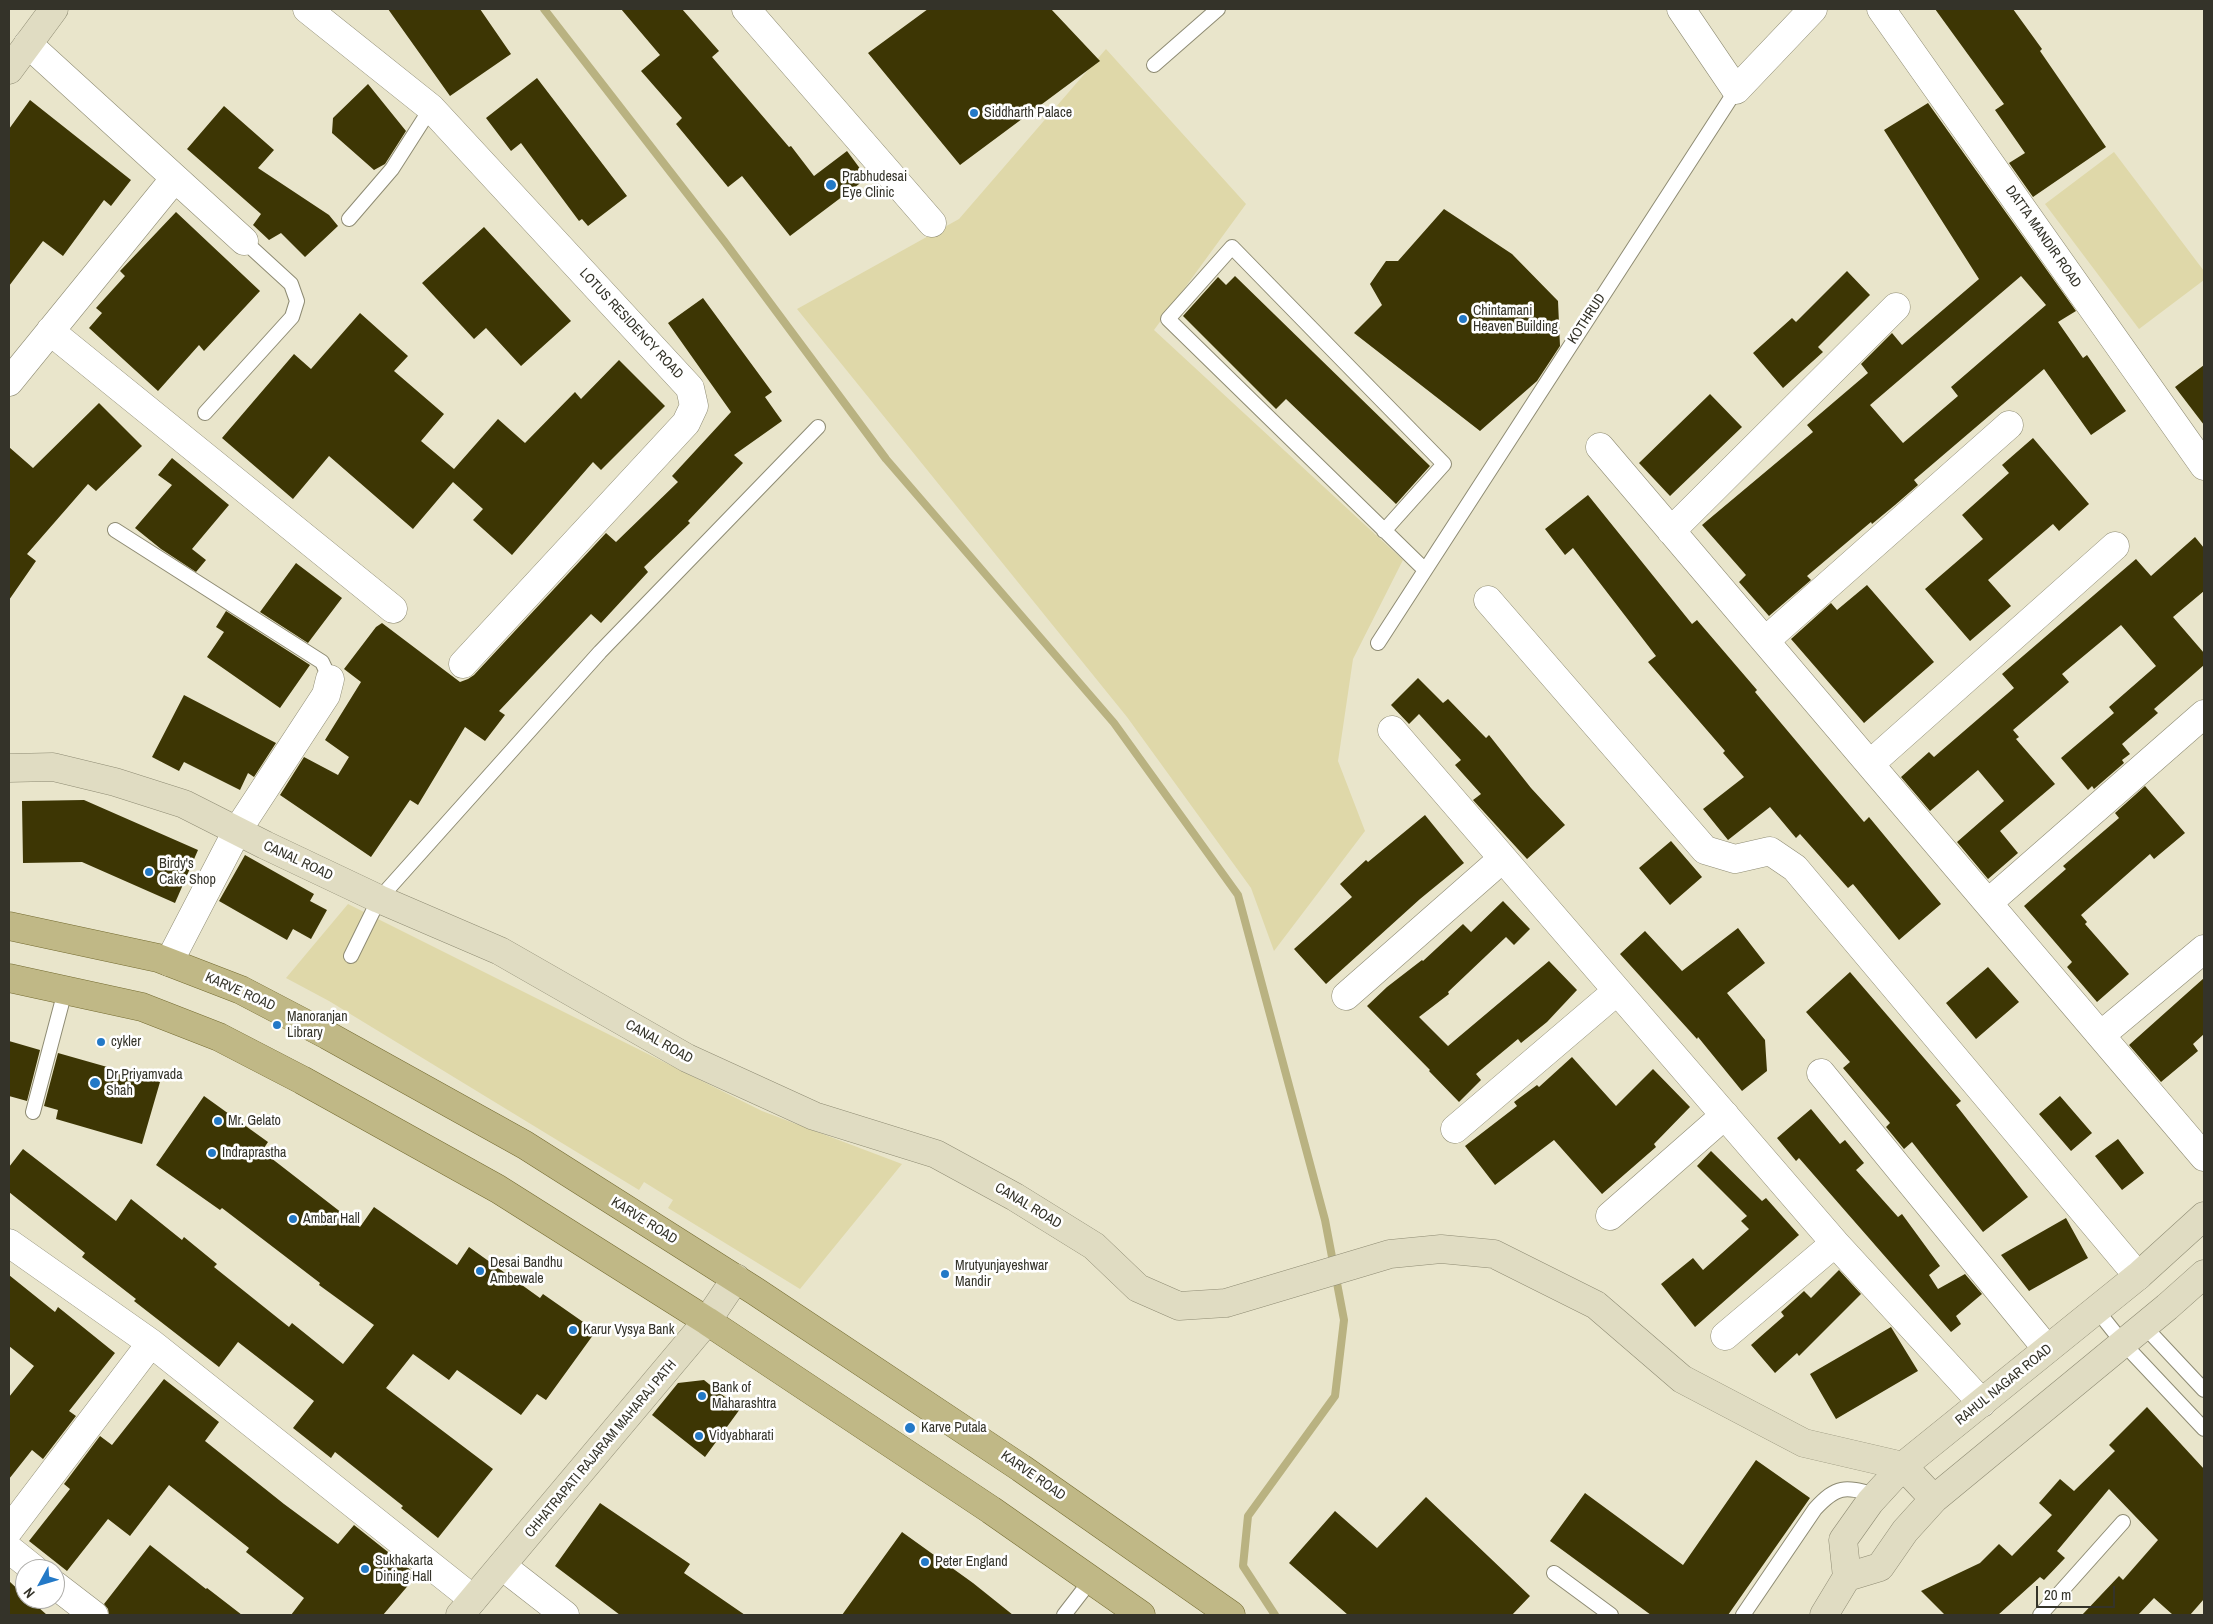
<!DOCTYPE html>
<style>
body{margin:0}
#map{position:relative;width:2213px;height:1624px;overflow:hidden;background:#e9e5cb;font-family:"Archivo Narrow",sans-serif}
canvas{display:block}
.frame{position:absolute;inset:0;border:10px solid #343329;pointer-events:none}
.north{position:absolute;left:15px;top:1559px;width:50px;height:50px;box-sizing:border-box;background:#fff;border:1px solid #aeada9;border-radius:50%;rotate:231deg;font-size:14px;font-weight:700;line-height:20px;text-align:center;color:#343329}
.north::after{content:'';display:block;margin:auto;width:18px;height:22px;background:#2379c7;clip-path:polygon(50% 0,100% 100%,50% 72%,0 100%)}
.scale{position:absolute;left:2036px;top:1586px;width:79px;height:22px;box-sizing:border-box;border:2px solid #343329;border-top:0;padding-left:6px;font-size:15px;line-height:18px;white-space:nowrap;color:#343329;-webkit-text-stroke:4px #fff;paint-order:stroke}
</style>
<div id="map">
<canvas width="2213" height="1624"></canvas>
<div class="frame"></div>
<div class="north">N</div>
<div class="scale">20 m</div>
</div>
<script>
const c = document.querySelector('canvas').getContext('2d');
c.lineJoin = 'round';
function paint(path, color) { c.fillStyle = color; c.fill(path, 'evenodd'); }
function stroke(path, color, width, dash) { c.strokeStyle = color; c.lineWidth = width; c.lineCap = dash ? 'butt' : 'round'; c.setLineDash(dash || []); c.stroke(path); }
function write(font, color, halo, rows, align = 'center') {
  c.font = font + ' "Archivo Narrow",sans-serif'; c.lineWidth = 5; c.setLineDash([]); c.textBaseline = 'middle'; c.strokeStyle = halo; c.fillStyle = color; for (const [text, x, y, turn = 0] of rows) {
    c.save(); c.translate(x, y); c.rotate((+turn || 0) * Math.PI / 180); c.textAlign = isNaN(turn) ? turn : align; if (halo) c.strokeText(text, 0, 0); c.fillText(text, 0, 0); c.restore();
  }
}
paint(new Path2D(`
 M 1106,49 L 1246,204 L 1154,330 L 1403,560 L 1353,659 L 1338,761 L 1365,831 L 1274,951 L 1251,888 L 1127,717 L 797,309 L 959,219 Z
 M 2114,152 L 2204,271 L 2204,280 L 2139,329 L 2045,204 Z
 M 348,904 L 762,1111 L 902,1164 L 800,1289 L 668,1208 L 673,1200 L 644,1182 L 639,1190 L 329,1001 L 286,978 Z`), '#dfd8a9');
stroke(new Path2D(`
 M 544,9 L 724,241 L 886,459 L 1114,723 L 1238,895 L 1325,1220 L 1344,1320 L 1335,1396 L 1248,1516 L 1243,1566 L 1275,1615`), '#b9b281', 8);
paint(new Path2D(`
 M 388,9 L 480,9 L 511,54 L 450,96 Z
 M 621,9 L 682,9 L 719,51 L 712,57 L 789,147 L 791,146 L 814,176 L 847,151 L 867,178 L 790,236 L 742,176 L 728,187 L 676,124 L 682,118 L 641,71 L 660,55 Z
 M 928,9 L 1051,9 L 1100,61 L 960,165 L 868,53 Z
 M 1935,9 L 2013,9 L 2042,49 L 2040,51 L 2106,147 L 2033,197 L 2009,163 L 2025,153 L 1995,110 L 2004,104 Z
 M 537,78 L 627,196 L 588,226 L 582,219 L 579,221 L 521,143 L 511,151 L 486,118 Z
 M 368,84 L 406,131 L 385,164 L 374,170 L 332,133 L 333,118 Z
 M 30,100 L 131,180 L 111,206 L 104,200 L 63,256 L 43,241 L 9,286 L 9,129 Z
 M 1928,103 L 2076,311 L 2058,322 L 2083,358 L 2087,355 L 2126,411 L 2091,435 L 2044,369 L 1914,480 L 1918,485 L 1895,505 L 1872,524 L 1871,522 L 1807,576 L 1811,580 L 1769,616 L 1739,582 L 1746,575 L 1702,525 L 1813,432 L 1807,425 L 1868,373 L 1861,364 L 1892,333 L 1902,345 L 1979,279 L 1884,130 ZM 2021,276 L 2046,305 L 1951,387 L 1958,396 L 1903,443 L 1870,405 Z
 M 224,106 L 274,150 L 258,168 L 329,215 L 338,226 L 305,257 L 281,233 L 269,240 L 253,225 L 261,214 L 187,149 Z
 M 1444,209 L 1512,254 L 1558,301 L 1560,346 L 1537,381 L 1480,431 L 1354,333 L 1382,305 L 1370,284 L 1386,261 L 1398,261 Z
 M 176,212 L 260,291 L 204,351 L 199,345 L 158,391 L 89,328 L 102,313 L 96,308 L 125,276 L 120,271 Z
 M 484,227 L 571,321 L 521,366 L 486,328 L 474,339 L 422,283 Z
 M 1847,271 L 1870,295 L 1818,347 L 1823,352 L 1783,388 L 1753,353 L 1792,318 L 1796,322 Z
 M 1235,276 L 1430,466 L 1396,504 L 1286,399 L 1276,409 L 1183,316 L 1218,277 L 1226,285 Z
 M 703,298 L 772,392 L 765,397 L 782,421 L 734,455 L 743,463 L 688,521 L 690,523 L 644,567 L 648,572 L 601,623 L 591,614 L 499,711 L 505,715 L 485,741 L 465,727 L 418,805 L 410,800 L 371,857 L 280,795 L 304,757 L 338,775 L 349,757 L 325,740 L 361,682 L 344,669 L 376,627 L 382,623 L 460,682 L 468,679 L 474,675 L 606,533 L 616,542 L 678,482 L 672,476 L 731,412 L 668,323 Z
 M 360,313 L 408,356 L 394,371 L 444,414 L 421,441 L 454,469 L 498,419 L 525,443 L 575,392 L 581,399 L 619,360 L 665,406 L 601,470 L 593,462 L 512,555 L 473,520 L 483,509 L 453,482 L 413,529 L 329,456 L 293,499 L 222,438 L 294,354 L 311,369 Z
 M 2204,365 L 2204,425 L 2175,387 Z
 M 1710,394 L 1742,427 L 1670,496 L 1639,463 Z
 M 99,403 L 142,446 L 96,491 L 88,484 L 27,554 L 36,561 L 9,600 L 9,447 L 33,468 Z
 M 2033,438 L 2089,504 L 2059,531 L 2053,524 L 1988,580 L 2011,606 L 1970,641 L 1925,589 L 1983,539 L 1962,515 L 2009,473 L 2002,465 Z
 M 172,458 L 229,505 L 192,549 L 206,560 L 196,572 L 161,549 L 135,528 L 172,485 L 158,475 Z
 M 1588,495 L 1692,624 L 1697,620 L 1757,690 L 1755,692 L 1864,822 L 1869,817 L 1941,904 L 1899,940 L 1853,884 L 1848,888 L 1800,834 L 1796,838 L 1770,807 L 1728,840 L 1703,809 L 1744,777 L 1723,753 L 1725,751 L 1648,662 L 1656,656 L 1573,548 L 1565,555 L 1545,529 Z
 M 2195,537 L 2204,548 L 2204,591 L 2173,617 L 2204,653 L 2204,665 L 2154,709 L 2158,713 L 2122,744 L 2130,754 L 2122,760 L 2124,763 L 2094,789 L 2092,786 L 2088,790 L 2061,758 L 2114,713 L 2109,707 L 2156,666 L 2121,625 L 2062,674 L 2069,682 L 2013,730 L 2019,737 L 2016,739 L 2055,784 L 2000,831 L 2018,853 L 1988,879 L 1957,842 L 2004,801 L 1978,770 L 1930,811 L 1901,777 L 1929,752 L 1934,757 L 2014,688 L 2002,674 L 2136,559 L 2151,576 Z
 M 296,563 L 342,598 L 308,643 L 260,612 Z
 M 1867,585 L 1934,662 L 1864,723 L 1791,639 L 1831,603 L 1837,610 Z
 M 226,611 L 310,665 L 280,708 L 207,657 L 224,632 L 216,627 Z
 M 1418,678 L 1443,703 L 1448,699 L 1486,738 L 1489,735 L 1531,788 L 1565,825 L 1527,859 L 1473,800 L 1481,794 L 1455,765 L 1461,760 L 1419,714 L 1409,724 L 1391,705 Z
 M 184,695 L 276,743 L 254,777 L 248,773 L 240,790 L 184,762 L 179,771 L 152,757 Z
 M 2145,786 L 2185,833 L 2154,859 L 2150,854 L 2081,915 L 2087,922 L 2085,924 L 2129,974 L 2097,1002 L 2067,967 L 2072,962 L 2024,906 L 2066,869 L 2063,866 L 2119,818 L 2115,813 Z
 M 84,800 L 198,850 L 175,903 L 82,862 L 23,863 L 22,801 Z
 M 1425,815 L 1464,863 L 1420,899 L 1326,984 L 1294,949 L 1352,897 L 1340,884 L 1366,860 L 1368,862 Z
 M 1671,841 L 1702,877 L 1670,905 L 1639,868 Z
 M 245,855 L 314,894 L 310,901 L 327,910 L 311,939 L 293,929 L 287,940 L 219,901 Z
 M 1503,901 L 1530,929 L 1514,945 L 1506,937 L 1448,992 L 1449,994 L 1419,1017 L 1448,1046 L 1549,961 L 1577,990 L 1547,1022 L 1521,1043 L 1518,1039 L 1476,1074 L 1481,1080 L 1459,1102 L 1429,1071 L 1430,1070 L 1367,1006 L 1387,987 L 1422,960 L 1423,961 L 1463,924 L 1471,932 Z
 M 1738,928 L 1765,963 L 1727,993 L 1765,1040 L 1767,1071 L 1742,1091 L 1698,1037 L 1697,1039 L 1620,954 L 1645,931 L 1682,971 Z
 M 1988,967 L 2019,1002 L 1976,1039 L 1946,1003 Z
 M 1850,972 L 1961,1101 L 1956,1105 L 2028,1197 L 1983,1232 L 1912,1142 L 1904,1149 L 1886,1127 L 1890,1123 L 1843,1068 L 1850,1062 L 1806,1012 Z
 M 2204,978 L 2204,1034 L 2193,1044 L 2198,1051 L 2161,1082 L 2129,1045 Z
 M 9,1041 L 40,1050 L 27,1101 L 9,1096 Z
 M 58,1053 L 160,1082 L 142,1144 L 56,1119 L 58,1110 L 44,1106 Z
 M 1572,1057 L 1616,1106 L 1653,1069 L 1690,1107 L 1654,1144 L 1656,1147 L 1602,1194 L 1554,1140 L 1495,1185 L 1465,1146 L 1517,1106 L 1514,1102 L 1537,1085 L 1539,1087 Z
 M 204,1096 L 268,1142 L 262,1151 L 360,1227 L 374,1207 L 457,1265 L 469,1247 L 540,1298 L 543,1294 L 596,1331 L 546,1400 L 537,1394 L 521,1415 L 457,1370 L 449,1380 L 413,1354 L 386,1388 L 493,1469 L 438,1538 L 401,1508 L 403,1506 L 335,1452 L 331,1458 L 293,1428 L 314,1401 L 238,1342 L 219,1367 L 134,1301 L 136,1299 L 82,1257 L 85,1253 L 9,1192 L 9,1167 L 23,1149 L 116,1221 L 131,1199 L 182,1240 L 184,1237 L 217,1264 L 214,1267 L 289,1327 L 292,1323 L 343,1364 L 374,1325 L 319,1285 L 320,1283 L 222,1208 L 220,1210 L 156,1165 Z
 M 2060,1096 L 2092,1133 L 2071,1151 L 2039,1114 Z
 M 1811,1109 L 1840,1144 L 1845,1140 L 1864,1163 L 1856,1170 L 1898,1217 L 1902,1214 L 1940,1266 L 1929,1275 L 1938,1289 L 1965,1274 L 1982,1294 L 1956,1316 L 1961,1324 L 1951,1332 L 1799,1158 L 1796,1161 L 1777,1138 Z
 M 2118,1139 L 2144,1173 L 2122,1190 L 2095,1156 Z
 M 1711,1151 L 1762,1201 L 1766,1198 L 1799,1235 L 1695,1327 L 1661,1284 L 1693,1258 L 1703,1270 L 1749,1229 L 1741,1221 L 1747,1216 L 1697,1166 Z
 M 2066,1218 L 2088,1258 L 2029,1291 L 2001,1255 Z
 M 1839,1270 L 1861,1294 L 1799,1356 L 1797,1353 L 1775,1373 L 1751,1345 L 1784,1316 L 1781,1312 L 1804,1291 L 1811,1298 Z
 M 9,1275 L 55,1312 L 58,1307 L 115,1353 L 69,1411 L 76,1416 L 43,1459 L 32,1450 L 9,1479 L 9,1397 L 34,1366 L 9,1346 Z
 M 1891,1327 L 1918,1371 L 1836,1419 L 1810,1374 Z
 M 164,1379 L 219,1422 L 205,1441 L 284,1504 L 338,1544 L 354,1525 L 417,1575 L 383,1615 L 291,1615 L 304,1598 L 246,1552 L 249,1548 L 169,1485 L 130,1536 L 108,1519 L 67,1571 L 29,1541 L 70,1489 L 64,1484 L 100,1436 L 112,1445 Z
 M 704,1380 L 740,1409 L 705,1457 L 652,1415 L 678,1383 Z
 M 2147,1407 L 2204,1469 L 2204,1599 L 2190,1615 L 2173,1615 L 2154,1598 L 2138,1615 L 2082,1615 L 2119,1576 L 2123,1580 L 2158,1540 L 2109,1489 L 2057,1551 L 2065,1558 L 2044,1580 L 2040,1577 L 1998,1615 L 1945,1615 L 1921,1591 L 1980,1563 L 1999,1544 L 2012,1556 L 2052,1515 L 2039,1503 L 2060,1479 L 2074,1491 L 2115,1451 L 2109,1445 Z
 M 1756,1460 L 1810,1498 L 1728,1615 L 1651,1615 L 1550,1541 L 1585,1493 L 1683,1565 Z
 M 1426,1497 L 1530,1596 L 1512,1615 L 1348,1615 L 1289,1563 L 1335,1511 L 1377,1548 Z
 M 600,1503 L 690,1564 L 684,1573 L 745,1615 L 620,1615 L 555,1566 Z
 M 902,1532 L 973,1583 L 1013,1615 L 842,1615 Z
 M 150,1545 L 206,1589 L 207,1588 L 242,1615 L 109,1615 L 108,1609 L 104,1604 Z
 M 9,1581 L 25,1596 L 25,1599 L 29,1599 L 47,1615 L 9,1615 Z`), '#3d3604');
const lane = new Path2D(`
 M 1154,65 L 1218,9
 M 349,219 L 392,169 L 431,108
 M 205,413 L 292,317 L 297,301 L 291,284 L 244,241
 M 115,530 L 322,662 L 330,679
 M 1384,531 L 1444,464 L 1232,247 L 1168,319 L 1425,570
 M 1378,643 L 1736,90
 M 351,956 L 379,899 L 600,652 L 818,427
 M 33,1112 L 65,991
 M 2096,1309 L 2123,1343 L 2204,1429
 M 2144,1326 L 2204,1390
 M 1554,1573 L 1611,1615
 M 1064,1615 L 1091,1580
 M 1743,1615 L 1815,1509 C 1838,1484 1845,1487 1877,1495
 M 2040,1615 L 2123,1522`);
const street = new Path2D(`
 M 307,9 L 431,108 L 690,388 L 694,406 L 686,423 L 463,664
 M 746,9 L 932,223
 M 1681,9 L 1736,90 L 1813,9
 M 1881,9 L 2204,466
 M 28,44 L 244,241
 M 50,331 L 393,609
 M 9,382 L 175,178
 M 1600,447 L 2204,1157
 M 1671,531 L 1896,307
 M 1488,600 L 1705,850 L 1735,859 L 1770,851 L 1795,868 L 2138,1276
 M 1765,641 L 2009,425
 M 1392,730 L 1835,1243 L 1982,1403
 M 1870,764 L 2115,546
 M 1988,903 L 2204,714
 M 169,962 L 237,831 L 326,695 L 330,679
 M 1346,996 L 1502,859
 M 2101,1035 L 2204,949
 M 1821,1073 L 2047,1349
 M 1455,1129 L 1617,991
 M 1610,1216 L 1725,1115
 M 9,1243 L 151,1343 L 473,1599
 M 1725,1336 L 1835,1243
 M 9,1530 L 151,1343
 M 9,1549 L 34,1569
 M 502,1566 L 565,1615
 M 55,1585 L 94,1615`);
const secondary = new Path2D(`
 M 9,70 L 54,9
 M 9,768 L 53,767 L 115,782 L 184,804 L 265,845 L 379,899 L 500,951 L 687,1058 L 814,1116 L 936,1154 L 1015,1197 L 1094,1246 L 1138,1288 L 1179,1306 L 1226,1303 L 1390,1254 L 1441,1249 L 1494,1254 L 1596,1305 L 1682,1379 L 1804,1443 L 1903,1466 L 1934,1499
 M 1847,1577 L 1880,1567 L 1905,1531 L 1934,1499 L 2167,1307 L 2204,1274
 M 460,1615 L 707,1321 L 736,1278
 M 1824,1615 L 1847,1577 L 1843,1540 L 1870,1502 L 1903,1466 L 2138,1276 L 2204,1216`);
const primary = new Path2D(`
 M 9,926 L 158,958 L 241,990 L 327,1035 L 525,1145 L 755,1291 L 1021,1468 L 1231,1615
 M 9,978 L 142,1007 L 219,1037 L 302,1080 L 498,1189 L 707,1321 L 991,1510 L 1141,1615`);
stroke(lane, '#8e8b73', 16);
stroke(street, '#8e8b73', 29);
stroke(secondary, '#8e8b73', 29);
stroke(primary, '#746b31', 29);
stroke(lane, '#fff', 14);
stroke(street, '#fff', 28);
stroke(secondary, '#e0dcc2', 28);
stroke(primary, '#c0b886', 28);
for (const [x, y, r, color] of [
 [974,113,5,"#2379c7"],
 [831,185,6,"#2379c7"],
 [1463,319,5,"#2379c7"],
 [149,872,5,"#2379c7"],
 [277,1025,5,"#2379c7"],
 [101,1042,5,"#2379c7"],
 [95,1083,6,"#2379c7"],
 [218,1121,5,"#2379c7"],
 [212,1153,5,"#2379c7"],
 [293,1219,5,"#2379c7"],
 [480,1271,5,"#2379c7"],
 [945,1274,5,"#2379c7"],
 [573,1330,5,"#2379c7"],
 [702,1396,5,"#2379c7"],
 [910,1428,6,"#2379c7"],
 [699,1436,5,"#2379c7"],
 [925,1562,5,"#2379c7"],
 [365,1569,5,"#2379c7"]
]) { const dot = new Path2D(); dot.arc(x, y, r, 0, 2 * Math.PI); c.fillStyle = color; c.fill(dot); stroke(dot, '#fff', 2); }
write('14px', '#343329', '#fff', [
 ["Siddharth Palace",984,113],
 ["Prabhudesai",842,177],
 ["Eye Clinic",842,193],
 ["Chintamani",1473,311],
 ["Heaven Building",1473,327],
 ["Birdy's",159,864],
 ["Cake Shop",159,880],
 ["Manoranjan",287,1017],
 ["Library",287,1033],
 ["cykler",111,1042],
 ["Dr Priyamvada",106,1075],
 ["Shah",106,1091],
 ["Mr. Gelato",228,1121],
 ["Indraprastha",222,1153],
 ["Ambar Hall",303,1219],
 ["Desai Bandhu",490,1263],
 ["Ambewale",490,1279],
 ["Mrutyunjayeshwar",955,1266],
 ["Mandir",955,1282],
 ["Karur Vysya Bank",583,1330],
 ["Bank of",712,1388],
 ["Maharashtra",712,1404],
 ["Karve Putala",921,1428],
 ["Vidyabharati",709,1436],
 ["Sukhakarta",375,1561],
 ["Dining Hall",375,1577],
 ["Peter England",935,1562]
], 'left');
write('14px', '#343329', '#fff', [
 ["DATTA MANDIR ROAD",2043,237,55],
 ["KOTHRUD",1587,319,-57],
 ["LOTUS RESIDENCY ROAD",631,324,47],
 ["CANAL ROAD",298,861,25],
 ["KARVE ROAD",240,992,24],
 ["CANAL ROAD",659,1042,29],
 ["CANAL ROAD",1028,1206,31],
 ["KARVE ROAD",644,1221,32],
 ["RAHUL NAGAR ROAD",2004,1385,-39],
 ["CHHATRAPATI RAJARAM MAHARAJ PATH",601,1449,-50],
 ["KARVE ROAD",1033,1476,35]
]);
</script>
